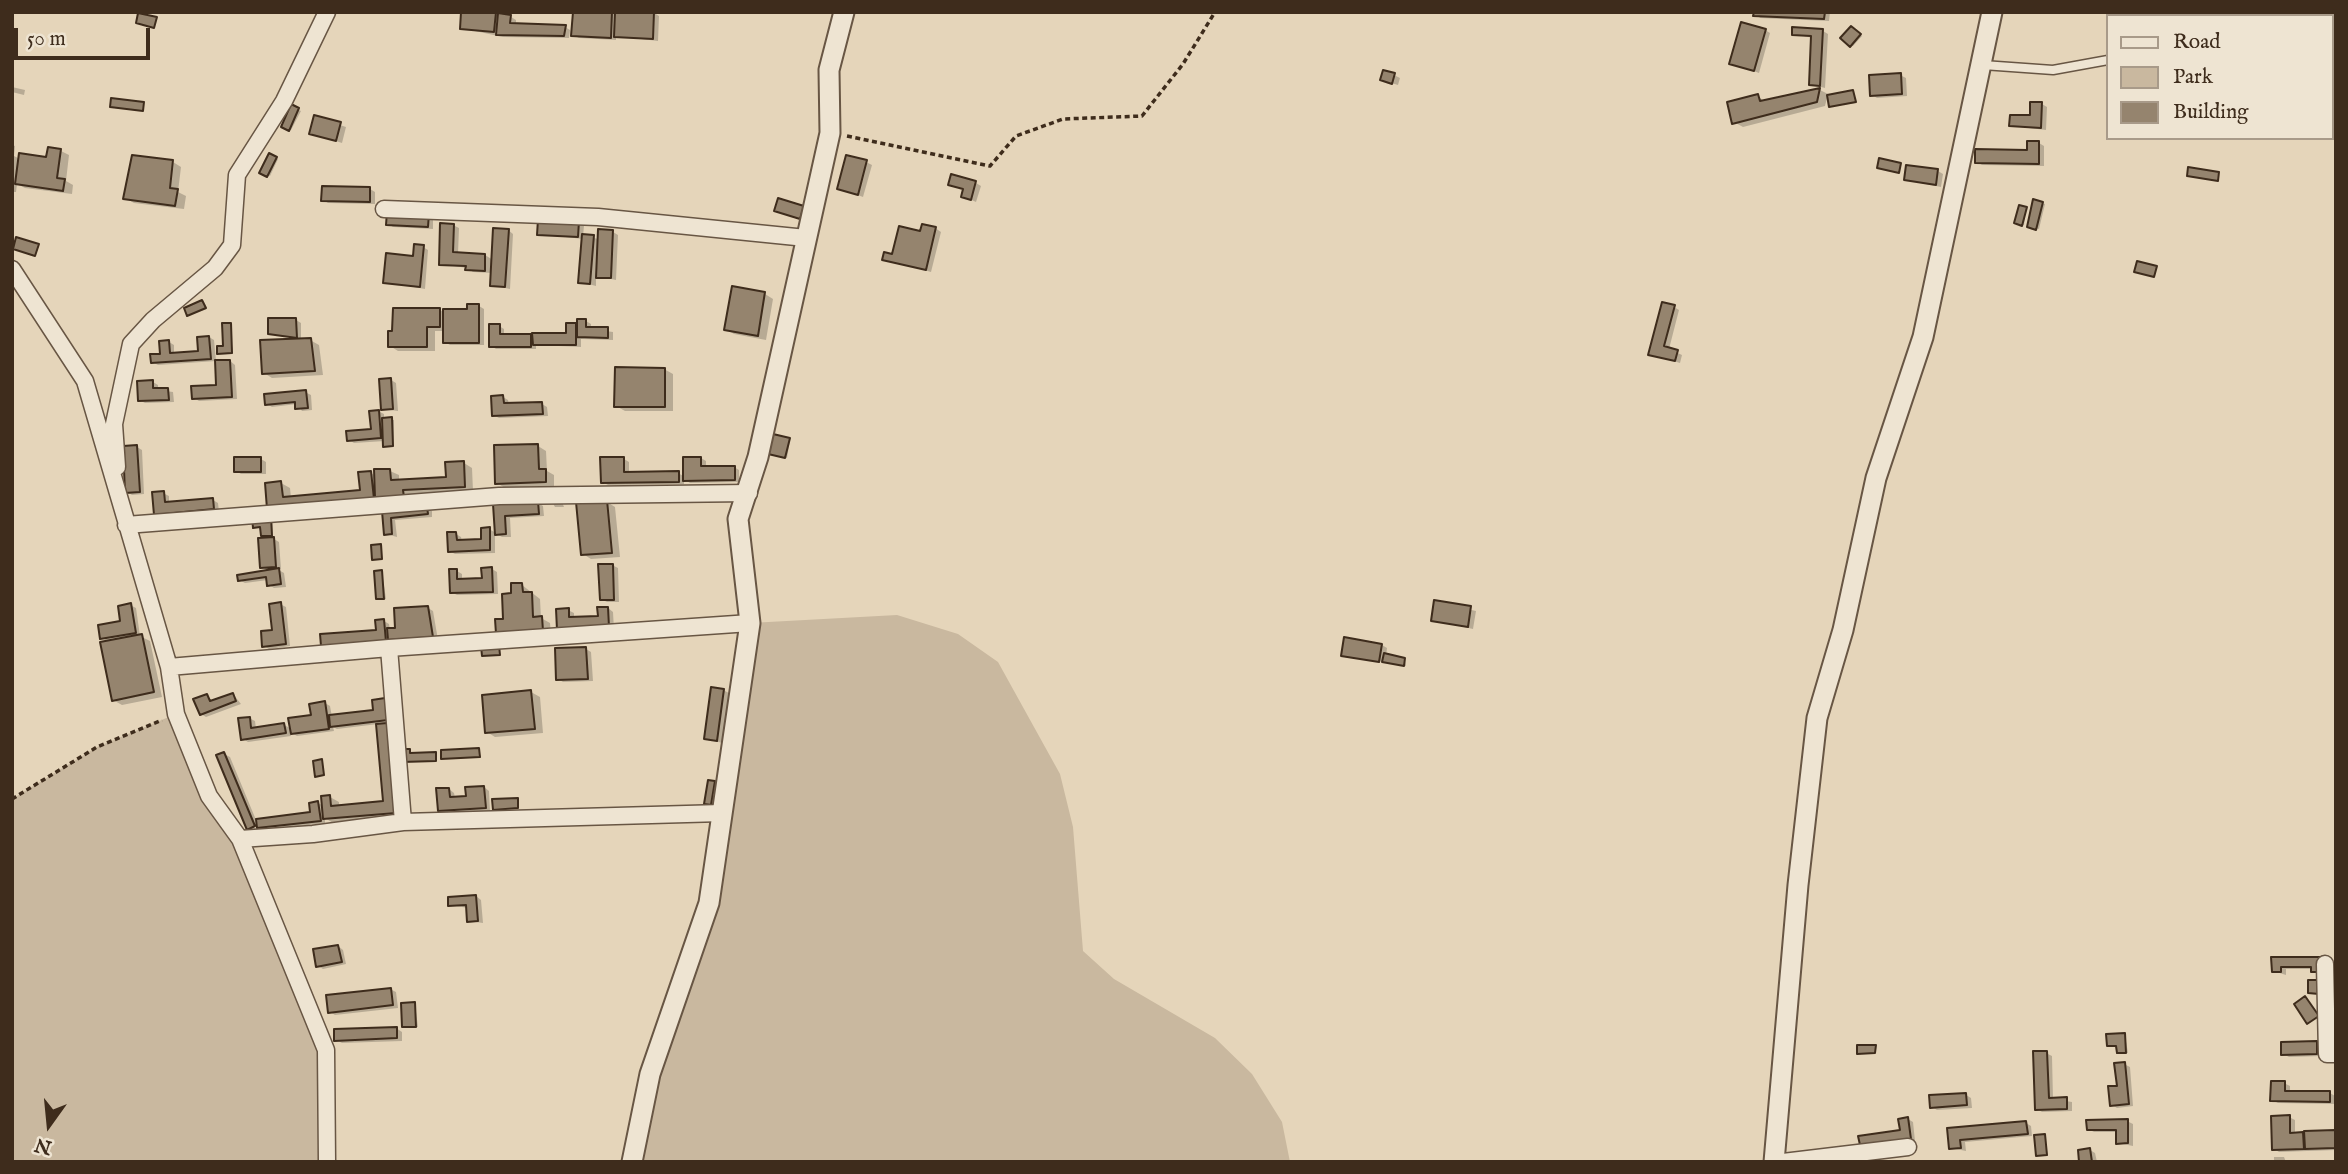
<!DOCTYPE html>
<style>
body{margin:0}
#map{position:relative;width:2348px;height:1174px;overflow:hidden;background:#e5d5ba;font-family:"IM FELL English",serif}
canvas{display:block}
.frame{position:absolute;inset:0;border:14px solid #3e2c1c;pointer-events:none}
.legend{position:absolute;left:2106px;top:14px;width:228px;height:126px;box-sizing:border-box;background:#eee4d2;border:2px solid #a89a89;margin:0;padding:9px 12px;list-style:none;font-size:21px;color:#3e2c1c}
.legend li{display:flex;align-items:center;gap:14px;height:35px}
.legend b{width:35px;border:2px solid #a89a89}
.north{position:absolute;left:14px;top:1090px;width:70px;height:70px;-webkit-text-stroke:5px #eee4d2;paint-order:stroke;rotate:195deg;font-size:19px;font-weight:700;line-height:28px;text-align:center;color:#3e2c1c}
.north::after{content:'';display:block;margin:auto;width:24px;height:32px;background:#3e2c1c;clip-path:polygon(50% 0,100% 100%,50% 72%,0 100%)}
.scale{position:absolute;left:14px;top:28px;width:136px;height:32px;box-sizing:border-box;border:4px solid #3e2c1c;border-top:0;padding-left:9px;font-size:21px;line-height:24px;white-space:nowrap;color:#3e2c1c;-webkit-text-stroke:5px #eee4d2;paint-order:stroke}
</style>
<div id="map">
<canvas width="2348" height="1174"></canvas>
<div class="frame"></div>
<ul class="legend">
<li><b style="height:9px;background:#eee4d2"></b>Road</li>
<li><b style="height:19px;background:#c9b89f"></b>Park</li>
<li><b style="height:19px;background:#95846e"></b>Building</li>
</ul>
<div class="north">N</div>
<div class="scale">50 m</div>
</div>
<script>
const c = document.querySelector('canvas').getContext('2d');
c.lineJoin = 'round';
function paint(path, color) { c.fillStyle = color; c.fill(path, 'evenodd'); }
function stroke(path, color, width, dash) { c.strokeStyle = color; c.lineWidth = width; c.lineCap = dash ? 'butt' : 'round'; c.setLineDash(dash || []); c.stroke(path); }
paint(new Path2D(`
 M 897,615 L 958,634 L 998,662 L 1060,774 L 1073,827 L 1083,951 L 1114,979 L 1215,1038 L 1252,1074 L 1282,1122 L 1290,1162 L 632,1162 L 687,970 L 750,623 Z
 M 176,714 L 209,796 L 240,839 L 326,1050 L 327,1162 L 12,1162 L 12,799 L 97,747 Z`), '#c9b89f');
paint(new Path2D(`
 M 574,12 L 654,13 L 659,16 L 658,41 L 616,36 L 616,40 L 579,38 L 573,35 Z
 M 1755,12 L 1830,12 L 1829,21 L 1760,18 Z
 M 495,14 L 511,17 L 516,20 L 516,25 L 565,27 L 570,30 L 569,38 L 503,37 L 461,28 Z
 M 1853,29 L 1862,36 L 1853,46 L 1851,45 Z
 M 1765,30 L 1770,33 L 1759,73 L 1732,63 Z
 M 1823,31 L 1828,34 L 1825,88 L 1810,84 L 1813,38 L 1794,34 Z
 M 1394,75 L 1400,78 L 1398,85 L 1388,82 Z
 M 1900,75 L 1906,78 L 1907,96 L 1877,98 L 1872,95 Z
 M 12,87 L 25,90 L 24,95 L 12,92 Z
 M 1820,90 L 1828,94 L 1825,106 L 1743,127 L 1734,122 L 1757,96 L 1766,102 Z
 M 1853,92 L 1857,103 L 1831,106 Z
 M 2042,104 L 2047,107 L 2046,130 L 2011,126 L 2031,117 Z
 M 292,107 L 301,111 L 291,130 L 283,126 Z
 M 315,117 L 346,127 L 342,143 L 311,133 Z
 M 2039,143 L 2044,146 L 2044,166 L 1982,165 L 1977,162 L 2029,152 Z
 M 12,145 L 15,146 L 14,156 L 20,159 L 48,159 L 61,151 L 69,155 L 66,181 L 73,185 L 72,194 L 25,188 L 17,184 L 16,192 L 12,192 Z
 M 270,155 L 278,159 L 270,176 L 261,172 Z
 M 173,162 L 181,167 L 178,192 L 186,196 L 184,209 L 134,203 L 125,198 Z
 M 866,162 L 872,165 L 863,197 L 839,188 Z
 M 1938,171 L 1943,174 L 1941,187 L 1906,180 Z
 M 976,183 L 981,186 L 976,202 L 963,196 L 964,190 L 950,184 Z
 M 370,189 L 375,192 L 375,204 L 328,203 L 323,200 Z
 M 2035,201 L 2045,204 L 2039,229 L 2031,227 Z
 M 2026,208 L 2024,225 L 2018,224 Z
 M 433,218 L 433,229 L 393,227 L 388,224 Z
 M 578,223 L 584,226 L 583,236 L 599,239 L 613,232 L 618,235 L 616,280 L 596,276 L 596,286 L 580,282 L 583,239 L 539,234 Z
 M 453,225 L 459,228 L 458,254 L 485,255 L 493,260 L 508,230 L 513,234 L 510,289 L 491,285 L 492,273 L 473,272 L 467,268 L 441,264 Z
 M 935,228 L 941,232 L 931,272 L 884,259 L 894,256 L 922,233 Z
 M 423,247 L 428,250 L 425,289 L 385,282 Z
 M 765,294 L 773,299 L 766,340 L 734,334 L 726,329 Z
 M 202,302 L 207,309 L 189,315 Z
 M 479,306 L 484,309 L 484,345 L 450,345 L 445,342 L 445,331 L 435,331 L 435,351 L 398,351 L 390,346 L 440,310 L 445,313 L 469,311 Z
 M 1674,307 L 1679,310 L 1669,349 L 1682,355 L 1680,363 L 1650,354 Z
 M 296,320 L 301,323 L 301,341 L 310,340 L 319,345 L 323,375 L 272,378 L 264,373 L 297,339 L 270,333 Z
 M 586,321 L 591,324 L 591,329 L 613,332 L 613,340 L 581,339 L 581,347 L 536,345 L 536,349 L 496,349 L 491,346 L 499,326 L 504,329 L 504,335 L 534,338 L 568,335 L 568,324 Z
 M 230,325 L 233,354 L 220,354 L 218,353 L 225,348 Z
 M 209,337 L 214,340 L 216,361 L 158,365 L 152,362 L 161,355 L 169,342 L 174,345 L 174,354 L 199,353 Z
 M 230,361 L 235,365 L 237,399 L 199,401 L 194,398 L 218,387 Z
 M 664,369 L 673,374 L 673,411 L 625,411 L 616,406 Z
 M 391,380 L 396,383 L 398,411 L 382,409 Z
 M 153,382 L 158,385 L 158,390 L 173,392 L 174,402 L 145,403 L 139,400 Z
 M 305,392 L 311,395 L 312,410 L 302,411 L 297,404 L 272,407 L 267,404 Z
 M 503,397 L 508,400 L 509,405 L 542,404 L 547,407 L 548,416 L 499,418 L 493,415 Z
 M 378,411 L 384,414 L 384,419 L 394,420 L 394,447 L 385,446 L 385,441 L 354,443 L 349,440 L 373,430 Z
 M 790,440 L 787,458 L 772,454 Z
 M 538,446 L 546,451 L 547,471 L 554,475 L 554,486 L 505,488 L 497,483 Z
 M 137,447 L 142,450 L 144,494 L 132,495 L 127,492 Z
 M 701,458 L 706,461 L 706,468 L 734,467 L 739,470 L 739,482 L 690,483 L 684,479 L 684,484 L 608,485 L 602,482 L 624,459 L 629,462 L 629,474 L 678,473 L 685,477 Z
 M 261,459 L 266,462 L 266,474 L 241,474 L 236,471 Z
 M 464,463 L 472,468 L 473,491 L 411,494 L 412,501 L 277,513 L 281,483 L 290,488 L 291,498 L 362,492 L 371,473 L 376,476 L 390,471 L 399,475 L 399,481 L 448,479 Z
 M 163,493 L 169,496 L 169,504 L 213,500 L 218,503 L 219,512 L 161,517 L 155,513 Z
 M 552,502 L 562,502 L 564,507 L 555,507 Z
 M 607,502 L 615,507 L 620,557 L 591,559 L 583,554 Z
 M 538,503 L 543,506 L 544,516 L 510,518 L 511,537 L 502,537 L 495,533 L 495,553 L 455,554 L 449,551 L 456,534 L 461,537 L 462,542 L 483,541 L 489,529 L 496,533 L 495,505 Z
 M 426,508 L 432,511 L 432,517 L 395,520 L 397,537 L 386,534 L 384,512 Z
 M 272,519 L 273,536 L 269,536 L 279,542 L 281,569 L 277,569 L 284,573 L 286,587 L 274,588 L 269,585 L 268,580 L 245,583 L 239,580 L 270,571 L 262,567 L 270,539 L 262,535 L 262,527 L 254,526 Z
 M 612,565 L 618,568 L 619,602 L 607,602 L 601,599 Z
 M 492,569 L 497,572 L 498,594 L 457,595 L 451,592 L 457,571 L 462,574 L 462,580 L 483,580 Z
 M 382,572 L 386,599 L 380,600 L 378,598 Z
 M 522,585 L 540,599 L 541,618 L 550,623 L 551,635 L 505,621 L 513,595 Z
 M 1435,602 L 1476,611 L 1473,629 L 1433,620 Z
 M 280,604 L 286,607 L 290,646 L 269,649 L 264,646 L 274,631 Z
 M 130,605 L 136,608 L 140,636 L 150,641 L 162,697 L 122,705 L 113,700 L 109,642 L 102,638 L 122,623 Z
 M 428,608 L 433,611 L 438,640 L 395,642 L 390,639 L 391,644 L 328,648 L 378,632 L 384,621 L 389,624 L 390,630 L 397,629 Z
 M 608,608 L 613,612 L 614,630 L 564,632 L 568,610 L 574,613 L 574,619 L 599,618 Z
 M 1382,645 L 1387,648 L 1386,656 L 1405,659 L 1406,666 L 1343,655 Z
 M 586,649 L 591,652 L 593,681 L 563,682 L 558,679 Z
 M 723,690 L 729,693 L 722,743 L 706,738 Z
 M 531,692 L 540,697 L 543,733 L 495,737 L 487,732 Z
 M 233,694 L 241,704 L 206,717 L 201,714 L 207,696 L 213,702 Z
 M 325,703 L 330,706 L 332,717 L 375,711 L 392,722 L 384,723 L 396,730 L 404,817 L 333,823 L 325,818 L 325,823 L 264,830 L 248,820 L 247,823 L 258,830 L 248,828 L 224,754 L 230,757 L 256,820 L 312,814 L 318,803 L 324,806 L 330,797 L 339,802 L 339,807 L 385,803 L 378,724 L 337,729 L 333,727 L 334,731 L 297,736 L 290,732 L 291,736 L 248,742 L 243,739 L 249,718 L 255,721 L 256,729 L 284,725 L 292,729 L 313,717 Z
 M 479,750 L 481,758 L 443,758 Z
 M 714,783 L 713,805 L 708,804 Z
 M 484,787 L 489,791 L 490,811 L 445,813 L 439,810 L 449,789 L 454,793 L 455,798 L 468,797 Z
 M 476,896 L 481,900 L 483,923 L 469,921 L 468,908 L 450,905 Z
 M 338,946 L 343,950 L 346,964 L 323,969 L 318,966 Z
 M 2319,958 L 2318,974 L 2312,969 L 2286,969 L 2286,975 L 2273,971 L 2273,959 Z
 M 390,989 L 396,992 L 398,1008 L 335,1015 L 330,1012 Z
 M 415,1004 L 418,1027 L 405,1027 L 403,1026 Z
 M 396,1028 L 402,1032 L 402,1041 L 342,1043 L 336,1040 Z
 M 2125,1035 L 2128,1053 L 2119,1052 L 2118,1046 L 2108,1045 Z
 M 2316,1043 L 2321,1046 L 2322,1056 L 2289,1057 L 2283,1054 Z
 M 2046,1053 L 2052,1056 L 2053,1099 L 2072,1102 L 2072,1111 L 2042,1112 L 2037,1109 Z
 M 2124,1064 L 2130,1067 L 2133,1106 L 2117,1108 L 2112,1105 Z
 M 2284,1083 L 2290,1086 L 2290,1092 L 2330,1093 L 2335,1096 L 2335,1104 L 2278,1103 L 2272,1100 Z
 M 1966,1095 L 1971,1098 L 1972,1108 L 1937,1110 L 1932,1107 Z
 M 2289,1117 L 2295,1120 L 2295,1134 L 2336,1133 L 2336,1150 L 2279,1152 L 2274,1149 Z
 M 1908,1119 L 1913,1122 L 1915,1141 L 1867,1147 L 1902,1132 Z
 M 2127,1121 L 2133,1124 L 2133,1146 L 2118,1143 L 2118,1132 L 2094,1132 L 2088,1129 Z
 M 2026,1123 L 2031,1126 L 2032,1136 L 1965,1142 L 1966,1151 L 1951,1148 L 1949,1130 Z
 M 2044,1135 L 2048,1156 L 2039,1156 L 2037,1155 Z
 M 2090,1150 L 2095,1153 L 2097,1162 L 2081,1162 Z
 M 2274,1157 L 2284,1157 L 2286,1162 L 2274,1162 Z`), '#0003');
const building = new Path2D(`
 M 461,12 L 496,12 L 494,32 L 460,29 Z
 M 573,12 L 612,12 L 611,38 L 571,36 Z
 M 615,12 L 654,12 L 653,39 L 614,37 Z
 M 1754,12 L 1825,12 L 1824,19 L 1753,16 Z
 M 138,13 L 157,17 L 154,28 L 136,23 Z
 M 498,13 L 511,15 L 510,23 L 566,25 L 564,36 L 496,35 Z
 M 1741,22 L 1766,29 L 1754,71 L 1729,64 Z
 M 1851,26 L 1861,34 L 1850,47 L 1840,38 Z
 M 1792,27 L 1823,29 L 1820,86 L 1809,85 L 1811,36 L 1792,35 Z
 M 1383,70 L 1395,73 L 1392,84 L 1380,80 Z
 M 1901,73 L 1902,94 L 1870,96 L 1869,75 Z
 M 1820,88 L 1817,102 L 1732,124 L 1727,102 L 1758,94 L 1760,101 Z
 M 1853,90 L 1856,102 L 1829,107 L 1827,95 Z
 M 111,98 L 144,102 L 143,111 L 110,107 Z
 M 2030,102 L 2042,102 L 2041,128 L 2009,126 L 2010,115 L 2030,115 Z
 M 291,104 L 299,108 L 289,131 L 281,127 Z
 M 314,115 L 341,122 L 336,141 L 309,134 Z
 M 2027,141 L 2039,141 L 2039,164 L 1975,163 L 1975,149 L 2027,150 Z
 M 48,147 L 61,149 L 57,178 L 65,179 L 63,191 L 15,184 L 19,153 L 46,157 Z
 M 269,153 L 277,157 L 267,177 L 259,173 Z
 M 132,155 L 173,160 L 170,188 L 178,189 L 175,206 L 123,199 Z
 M 846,155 L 867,160 L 858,195 L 837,189 Z
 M 1879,158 L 1901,163 L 1899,173 L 1877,168 Z
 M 1906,165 L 1938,169 L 1936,185 L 1904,180 Z
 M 2188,167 L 2219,172 L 2218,181 L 2187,176 Z
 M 951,174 L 976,181 L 971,200 L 961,197 L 963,189 L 948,185 Z
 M 322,186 L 370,187 L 370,202 L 321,201 Z
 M 778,198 L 804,206 L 800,219 L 774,211 Z
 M 2033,199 L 2043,202 L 2036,230 L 2027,227 Z
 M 2019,205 L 2027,207 L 2022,226 L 2014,223 Z
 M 387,211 L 429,213 L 428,227 L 386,225 Z
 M 538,219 L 579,221 L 578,237 L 537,235 Z
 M 440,223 L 454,224 L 453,252 L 485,254 L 485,271 L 465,270 L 466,266 L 439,265 Z
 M 922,224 L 936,227 L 926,270 L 882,260 L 884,252 L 892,254 L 899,226 L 920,231 Z
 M 493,228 L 509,229 L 505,287 L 490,286 Z
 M 598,229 L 613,230 L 611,278 L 596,278 Z
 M 582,234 L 594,235 L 590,284 L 578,283 Z
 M 16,237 L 39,244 L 35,256 L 13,249 Z
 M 414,244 L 424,245 L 420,287 L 383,283 L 386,253 L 413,256 Z
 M 2137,261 L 2157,266 L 2154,277 L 2134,272 Z
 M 732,286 L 765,292 L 758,336 L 724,330 Z
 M 202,300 L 206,308 L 187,316 L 184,308 Z
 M 1662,302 L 1675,305 L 1664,346 L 1678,350 L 1675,361 L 1648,355 Z
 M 467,304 L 479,304 L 479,343 L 443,343 L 443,309 L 467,309 Z
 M 393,308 L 440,308 L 440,327 L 427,327 L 427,347 L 388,347 L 388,331 L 392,331 Z
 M 268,318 L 296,318 L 297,338 L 268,334 Z
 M 577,319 L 586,319 L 586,327 L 608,327 L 608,338 L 577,337 Z
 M 222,323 L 231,323 L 232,353 L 217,354 L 217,346 L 223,346 Z
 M 566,323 L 576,323 L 576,345 L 533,345 L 532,333 L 566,333 Z
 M 489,324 L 500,324 L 500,334 L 531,334 L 531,347 L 489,347 Z
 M 209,336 L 211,359 L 151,363 L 150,354 L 160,354 L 159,341 L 169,340 L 170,353 L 198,351 L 197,337 Z
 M 311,338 L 315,371 L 262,374 L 260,340 Z
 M 215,360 L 230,360 L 232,397 L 192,399 L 191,386 L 216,385 Z
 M 615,367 L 665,368 L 665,407 L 614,407 Z
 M 391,378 L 393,409 L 381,410 L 379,379 Z
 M 153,380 L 153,388 L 168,388 L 169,400 L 138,401 L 137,381 Z
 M 306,390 L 308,408 L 295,409 L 295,402 L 265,405 L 264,394 Z
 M 503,395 L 504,403 L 542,402 L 543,414 L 492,416 L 491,396 Z
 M 379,410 L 381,438 L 347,441 L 346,431 L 371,429 L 369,411 Z
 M 392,417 L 393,446 L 383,447 L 382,418 Z
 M 773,434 L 790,438 L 785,458 L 768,454 Z
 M 538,444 L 539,469 L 546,469 L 546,482 L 495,484 L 494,445 Z
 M 137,445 L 140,492 L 125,493 L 123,446 Z
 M 234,457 L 261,457 L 261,472 L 234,472 Z
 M 600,457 L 624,457 L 624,472 L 679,471 L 679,482 L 601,483 Z
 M 683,457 L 701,457 L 701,466 L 735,466 L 735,480 L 683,481 Z
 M 464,461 L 465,487 L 403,490 L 404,497 L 375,498 L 374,469 L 390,469 L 391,480 L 446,477 L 445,462 Z
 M 371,471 L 374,499 L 267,509 L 265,483 L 281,481 L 283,497 L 360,490 L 358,472 Z
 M 164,491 L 165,502 L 213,498 L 214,509 L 154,515 L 152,492 Z
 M 607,500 L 612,553 L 581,555 L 576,502 Z
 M 538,501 L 539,514 L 505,516 L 506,534 L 495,535 L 493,504 Z
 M 427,507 L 428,514 L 391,518 L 392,534 L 384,535 L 382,511 Z
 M 271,516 L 272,536 L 261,536 L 260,527 L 253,528 L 252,517 Z
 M 490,527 L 490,550 L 448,552 L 447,532 L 456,532 L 457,540 L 481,539 L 481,528 Z
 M 274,537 L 276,567 L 260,568 L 258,538 Z
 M 381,544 L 382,559 L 372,560 L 371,545 Z
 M 598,564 L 613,564 L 614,600 L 600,600 Z
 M 492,567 L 493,592 L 450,593 L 449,569 L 457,569 L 457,579 L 482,578 L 481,568 Z
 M 279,568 L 281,584 L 267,586 L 266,577 L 238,581 L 237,575 Z
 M 382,570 L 384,599 L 376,599 L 374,571 Z
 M 511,583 L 522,583 L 523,592 L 532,592 L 533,617 L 542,616 L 543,631 L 496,634 L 495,619 L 503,619 L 502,594 L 511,593 Z
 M 1434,600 L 1471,606 L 1468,627 L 1431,621 Z
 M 281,602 L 286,644 L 262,647 L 261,631 L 272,630 L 269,604 Z
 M 131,603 L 136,633 L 100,639 L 98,625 L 120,621 L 118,606 Z
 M 428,606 L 433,637 L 388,640 L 387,628 L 395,628 L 394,608 Z
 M 597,607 L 608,607 L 609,627 L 557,630 L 556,609 L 569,608 L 569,617 L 598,616 Z
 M 384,619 L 386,642 L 321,646 L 320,634 L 376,630 L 375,620 Z
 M 142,634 L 154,692 L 112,701 L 100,642 Z
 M 1344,637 L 1382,644 L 1379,662 L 1341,656 Z
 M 499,645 L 500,655 L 482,656 L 481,646 Z
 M 586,647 L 588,679 L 556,680 L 555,648 Z
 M 1384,653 L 1405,658 L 1404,666 L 1382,662 Z
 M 711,687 L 724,689 L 717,741 L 704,739 Z
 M 531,690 L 535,729 L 485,733 L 482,695 Z
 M 233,693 L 236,701 L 200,715 L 193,699 L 207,694 L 210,701 Z
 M 385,698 L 388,720 L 330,727 L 329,715 L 373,710 L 372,700 Z
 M 325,701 L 329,729 L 291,734 L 288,718 L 311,715 L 309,704 Z
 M 250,717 L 251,728 L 284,723 L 286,733 L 241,740 L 238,718 Z
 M 387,723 L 396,813 L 323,819 L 321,796 L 330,795 L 331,806 L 383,801 L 376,724 Z
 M 479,748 L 480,757 L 441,759 L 441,750 Z
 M 402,749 L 410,749 L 410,753 L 436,752 L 436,761 L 402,762 Z
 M 224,752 L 255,826 L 247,830 L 216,755 Z
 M 322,759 L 324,775 L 315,777 L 313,761 Z
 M 708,780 L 715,781 L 711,805 L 704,804 Z
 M 484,786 L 486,808 L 438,811 L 436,788 L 449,788 L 450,797 L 466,796 L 465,787 Z
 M 518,798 L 518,808 L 493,810 L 492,799 Z
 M 318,801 L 321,821 L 257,828 L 256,819 L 310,812 L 309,803 Z
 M 476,895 L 478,921 L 467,922 L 466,905 L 448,906 L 448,897 Z
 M 338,945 L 342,962 L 316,967 L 313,949 Z
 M 2271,957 L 2320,957 L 2320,972 L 2311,972 L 2311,967 L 2281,967 L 2281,972 L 2272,972 Z
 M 2308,980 L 2319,980 L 2319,994 L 2308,993 Z
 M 391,988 L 393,1005 L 328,1013 L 326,995 Z
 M 2305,996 L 2319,1016 L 2307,1024 L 2294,1004 Z
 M 415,1002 L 416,1027 L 402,1027 L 401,1003 Z
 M 397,1027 L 397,1038 L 334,1041 L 334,1029 Z
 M 2125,1033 L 2126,1053 L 2117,1053 L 2116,1046 L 2107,1046 L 2106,1034 Z
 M 2317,1041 L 2317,1054 L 2281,1055 L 2281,1042 Z
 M 1857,1045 L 1876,1045 L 1875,1053 L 1857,1054 Z
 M 2033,1051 L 2047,1051 L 2049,1098 L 2067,1097 L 2067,1109 L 2035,1110 Z
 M 2125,1062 L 2129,1104 L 2110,1106 L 2108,1086 L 2117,1086 L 2114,1063 Z
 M 2271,1081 L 2285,1081 L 2285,1091 L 2330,1091 L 2330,1102 L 2270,1101 Z
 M 1966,1093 L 1967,1105 L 1930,1108 L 1929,1095 Z
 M 2290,1115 L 2290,1133 L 2303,1132 L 2304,1149 L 2272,1150 L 2271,1116 Z
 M 1908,1117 L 1911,1139 L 1860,1145 L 1858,1136 L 1900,1130 L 1898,1119 Z
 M 2128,1119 L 2128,1143 L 2116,1144 L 2116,1130 L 2087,1130 L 2086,1120 Z
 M 2026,1121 L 2028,1134 L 1960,1140 L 1961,1148 L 1949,1149 L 1947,1128 Z
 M 2335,1130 L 2335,1148 L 2305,1149 L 2304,1131 Z
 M 2045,1134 L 2047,1155 L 2036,1156 L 2034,1135 Z
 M 2090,1148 L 2092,1162 L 2079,1162 L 2078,1150 Z`);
paint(building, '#95846e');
stroke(building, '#3e2c1c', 2);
const service = new Path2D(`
 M 2332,51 L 2336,51
 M 1983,65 L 2053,70 L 2108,60`);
const minor = new Path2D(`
 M 384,209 L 598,217 L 806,238
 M 12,269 L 85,381 L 169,667 L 176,714 L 209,796 L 240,839 L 326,1050 L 327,1162
 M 117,467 L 114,424 L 131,344 L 153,320 L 215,268 L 232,245 L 237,175 L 284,101 L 327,12
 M 126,525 L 499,496 L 749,493
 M 389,648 L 403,822
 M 169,667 L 389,648 L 750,623
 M 240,839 L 313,834 L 403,822 L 722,813
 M 2325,964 L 2327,1054 L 2336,1054
 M 1783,1162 L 1908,1147`);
const tertiary = new Path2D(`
 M 632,1162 L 650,1074 L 709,903 L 750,623 L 738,519 L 758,457 L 830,133 L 829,70 L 844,12
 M 1774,1162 L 1798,885 L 1817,718 L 1843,630 L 1876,478 L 1923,337 L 1992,12`);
stroke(service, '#685644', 11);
stroke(minor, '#685644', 19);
stroke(tertiary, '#685644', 23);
stroke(new Path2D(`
 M 847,136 L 990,166 L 1016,136 L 1063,119 L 1142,116 L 1183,64 L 1215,12
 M 12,799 L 97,747 L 162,720`), '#3e2c1c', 3.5, [5, 3.5]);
stroke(service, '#eee4d2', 8);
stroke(minor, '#eee4d2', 16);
stroke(tertiary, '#eee4d2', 19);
</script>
